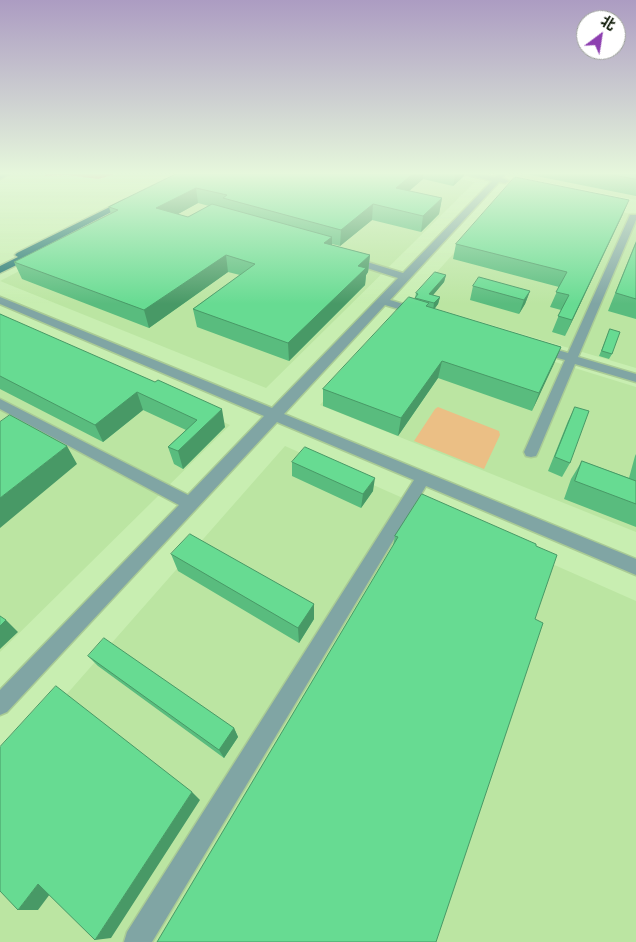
<!DOCTYPE html>
<meta charset="utf-8">
<style>
body{margin:0}
#map{position:relative;width:636px;height:942px;overflow:hidden;background:#c8eeb1;font-family:"Roboto Condensed","Noto Sans SC",sans-serif}
canvas{display:block}
.north{position:absolute;left:576px;top:10px;width:50px;height:50px;box-sizing:border-box;background:#fff;border:1px solid #9ca199;border-radius:50%;rotate:31deg;font-size:14px;font-weight:700;line-height:20px;text-align:center;color:#081401}
.north::after{content:'';display:block;margin:auto;width:18px;height:22px;background:#8d3fb0;clip-path:polygon(50% 0,100% 100%,50% 72%,0 100%)}
</style>
<div id="map">
<canvas width="636" height="942"></canvas>
<div class="north">北</div>
</div>
<script>
const c = document.querySelector('canvas').getContext('2d');
c.lineJoin = 'round';
function paint(path, color) { c.fillStyle = color; c.fill(path, 'evenodd'); }
function stroke(path, color, width, dash) { c.strokeStyle = color; c.lineWidth = width; c.lineCap = dash ? 'butt' : 'round'; c.setLineDash(dash || []); c.stroke(path); }
paint(new Path2D(`
 M 210,172 L 428,172 L 475,182 L 266,388 L 0,281 Z
 M 525,172 L 636,172 L 636,200 L 520,177 Z
 M 511,189 L 636,215 L 636,368 L 411,301 Z
 M 400,314 L 636,387 L 636,532 L 320,405 Z
 M 0,321 L 230,425 L 0,652 Z
 M 285,446 L 636,601 L 636,942 L 0,942 L 0,770 Z`), '#bbe5a2');
paint(new Path2D(`
 M 438,407 L 499,431 L 500,435 L 484,469 L 414,441 L 435,409 Z`), '#ebbf85');
paint(new Path2D(`
 M 48,172 L 122,172 L 99,179 L 66,175 L 44,176 Z`), '#f27988');
const minor = new Path2D(`
 M 3,172 L 13,172 L 0,179 L 0,174 Z
 M 456,172 L 472,172 L 495,177 L 499,172 L 507,172 L 502,178 L 509,181 L 505,183 L 499,182 L 390,300 L 423,310 L 424,312 L 423,314 L 419,315 L 385,305 L 284,414 L 636,559 L 636,575 L 426,486 L 152,942 L 124,942 L 127,932 L 414,480 L 277,422 L 7,712 L 0,715 L 0,690 L 179,505 L 0,409 L 0,399 L 188,495 L 264,416 L 0,304 L 0,297 L 272,408 L 398,278 L 348,262 L 348,258 L 354,258 L 403,273 L 492,181 Z
 M 630,215 L 636,215 L 636,220 L 578,357 L 636,374 L 636,382 L 575,364 L 538,452 L 536,456 L 531,457 L 526,456 L 524,452 L 565,360 L 536,352 L 534,349 L 540,345 L 568,353 Z`);
const major = new Path2D(`
 M 124,200 L 131,202 L 34,252 L 37,254 L 35,256 L 0,273 L 0,266 L 18,257 L 15,255 L 17,253 Z`);
stroke(minor, '#a9cb95', 3);
stroke(major, '#a9cb95', 3);
paint(minor, '#80a5a4');
paint(major, '#217372');
paint(new Path2D(`
 M 180,172 L 465,172 L 464,176 L 453,186 L 423,179 L 409,191 L 442,198 L 439,214 L 421,232 L 372,220 L 340,246 L 332,244 L 332,245 L 370,255 L 368,272 L 366,275 L 365,285 L 289,361 L 197,327 L 193,309 L 240,275 L 228,272 L 149,328 L 22,279 L 14,262 L 111,214 L 109,207 ZM 198,203 L 209,206 L 188,217 L 178,214 Z
 M 526,172 L 636,172 L 636,196 L 526,174 Z
 M 623,214 L 565,336 L 552,332 L 561,310 L 550,307 L 559,287 L 453,259 L 456,244 Z
 M 636,241 L 636,319 L 608,311 Z
 M 446,275 L 444,282 L 433,295 L 440,297 L 438,304 L 434,309 L 561,347 L 532,411 L 438,378 L 398,436 L 323,406 L 323,389 L 415,299 L 416,293 Z
 M 473,286 L 530,291 L 525,304 L 519,314 L 470,300 Z
 M 0,314 L 225,427 L 183,469 L 174,464 L 168,447 L 186,430 L 143,410 L 103,442 L 0,389 Z
 M 610,329 L 612,354 L 609,359 L 599,356 Z
 M 575,407 L 570,463 L 562,477 L 548,471 L 568,421 Z
 M 636,454 L 636,527 L 564,499 L 571,479 L 582,461 L 629,478 L 635,456 Z
 M 292,462 L 373,491 L 361,508 L 292,476 Z
 M 395,536 L 536,544 L 393,546 Z
 M 171,554 L 314,604 L 314,619 L 299,643 L 178,571 Z
 M 88,656 L 234,728 L 238,737 L 224,758 L 98,666 Z`), '#59bc7e');
paint(new Path2D(`
 M 415,172 L 424,172 L 423,179 L 394,204 L 396,188 Z
 M 456,172 L 465,172 L 464,176 L 453,186 Z
 M 196,188 L 198,203 L 160,224 L 156,208 Z
 M 442,198 L 439,214 L 421,232 L 423,216 Z
 M 629,200 L 623,214 L 565,336 L 572,320 Z
 M 373,204 L 372,220 L 340,246 L 341,230 Z
 M 332,237 L 332,254 L 324,243 Z
 M 226,255 L 228,272 L 149,328 L 144,310 Z
 M 370,255 L 368,272 L 366,275 L 365,285 L 289,361 L 288,343 L 358,266 Z
 M 446,275 L 444,282 L 428,301 L 429,294 Z
 M 530,291 L 525,304 L 519,314 L 524,300 Z
 M 440,297 L 438,304 L 433,311 L 434,303 Z
 M 561,347 L 554,364 L 532,411 L 539,393 Z
 M 442,361 L 438,378 L 398,436 L 401,418 Z
 M 137,392 L 143,410 L 103,442 L 95,425 Z
 M 222,409 L 225,427 L 183,469 L 178,451 Z
 M 67,446 L 77,464 L 0,528 L 0,498 Z
 M 375,478 L 373,491 L 361,508 L 363,494 Z
 M 314,604 L 314,619 L 299,643 L 298,628 Z
 M 6,620 L 18,632 L 0,649 L 0,626 Z
 M 234,728 L 238,737 L 224,758 L 219,750 Z
 M 192,792 L 200,800 L 111,938 L 95,940 Z
 M 38,884 L 56,886 L 38,910 L 18,910 Z`), '#489966');
const building = new Path2D(`
 M 180,172 L 415,172 L 396,188 L 442,198 L 423,216 L 373,204 L 341,230 L 223,198 L 227,195 L 196,188 L 156,208 L 188,217 L 212,204 L 332,237 L 324,243 L 370,255 L 358,266 L 366,268 L 288,343 L 193,309 L 255,264 L 226,255 L 144,310 L 14,262 L 118,210 L 109,207 Z
 M 598,172 L 636,172 L 636,179 Z
 M 515,177 L 629,200 L 572,320 L 558,316 L 569,295 L 556,292 L 567,272 L 456,244 Z
 M 636,243 L 636,299 L 616,293 Z
 M 435,272 L 446,275 L 429,294 L 440,297 L 434,303 L 415,298 L 418,294 L 416,293 Z
 M 479,277 L 530,291 L 524,300 L 473,286 Z
 M 409,297 L 429,303 L 426,306 L 561,347 L 539,393 L 442,361 L 401,418 L 323,389 Z
 M 0,314 L 155,382 L 158,380 L 222,409 L 178,451 L 168,447 L 197,420 L 137,392 L 95,425 L 0,376 Z
 M 610,329 L 620,332 L 612,354 L 602,351 Z
 M 575,407 L 589,411 L 570,463 L 555,457 Z
 M 10,415 L 67,446 L 0,498 L 0,422 Z
 M 305,447 L 375,478 L 363,494 L 292,462 Z
 M 582,461 L 636,481 L 636,504 L 575,481 Z
 M 422,494 L 536,544 L 536,546 L 557,555 L 535,619 L 543,623 L 436,942 L 157,942 L 398,537 L 395,536 Z
 M 190,534 L 314,604 L 298,628 L 171,554 Z
 M 0,616 L 6,620 L 0,626 Z
 M 104,638 L 234,728 L 219,750 L 88,656 Z
 M 56,686 L 192,792 L 95,940 L 38,884 L 18,910 L 0,891 L 0,747 Z`);
paint(building, '#67db92');
stroke(building, '#489966', 1);
const sky = c.createLinearGradient(0, 0, 0, 304);
sky.addColorStop(0, '#ac9cc2');
sky.addColorStop(0.57, '#e6f7dc');
sky.addColorStop(1, '#e6f7dc00');
c.fillStyle = sky;
c.fillRect(0, 0, 636, 304);
</script>
